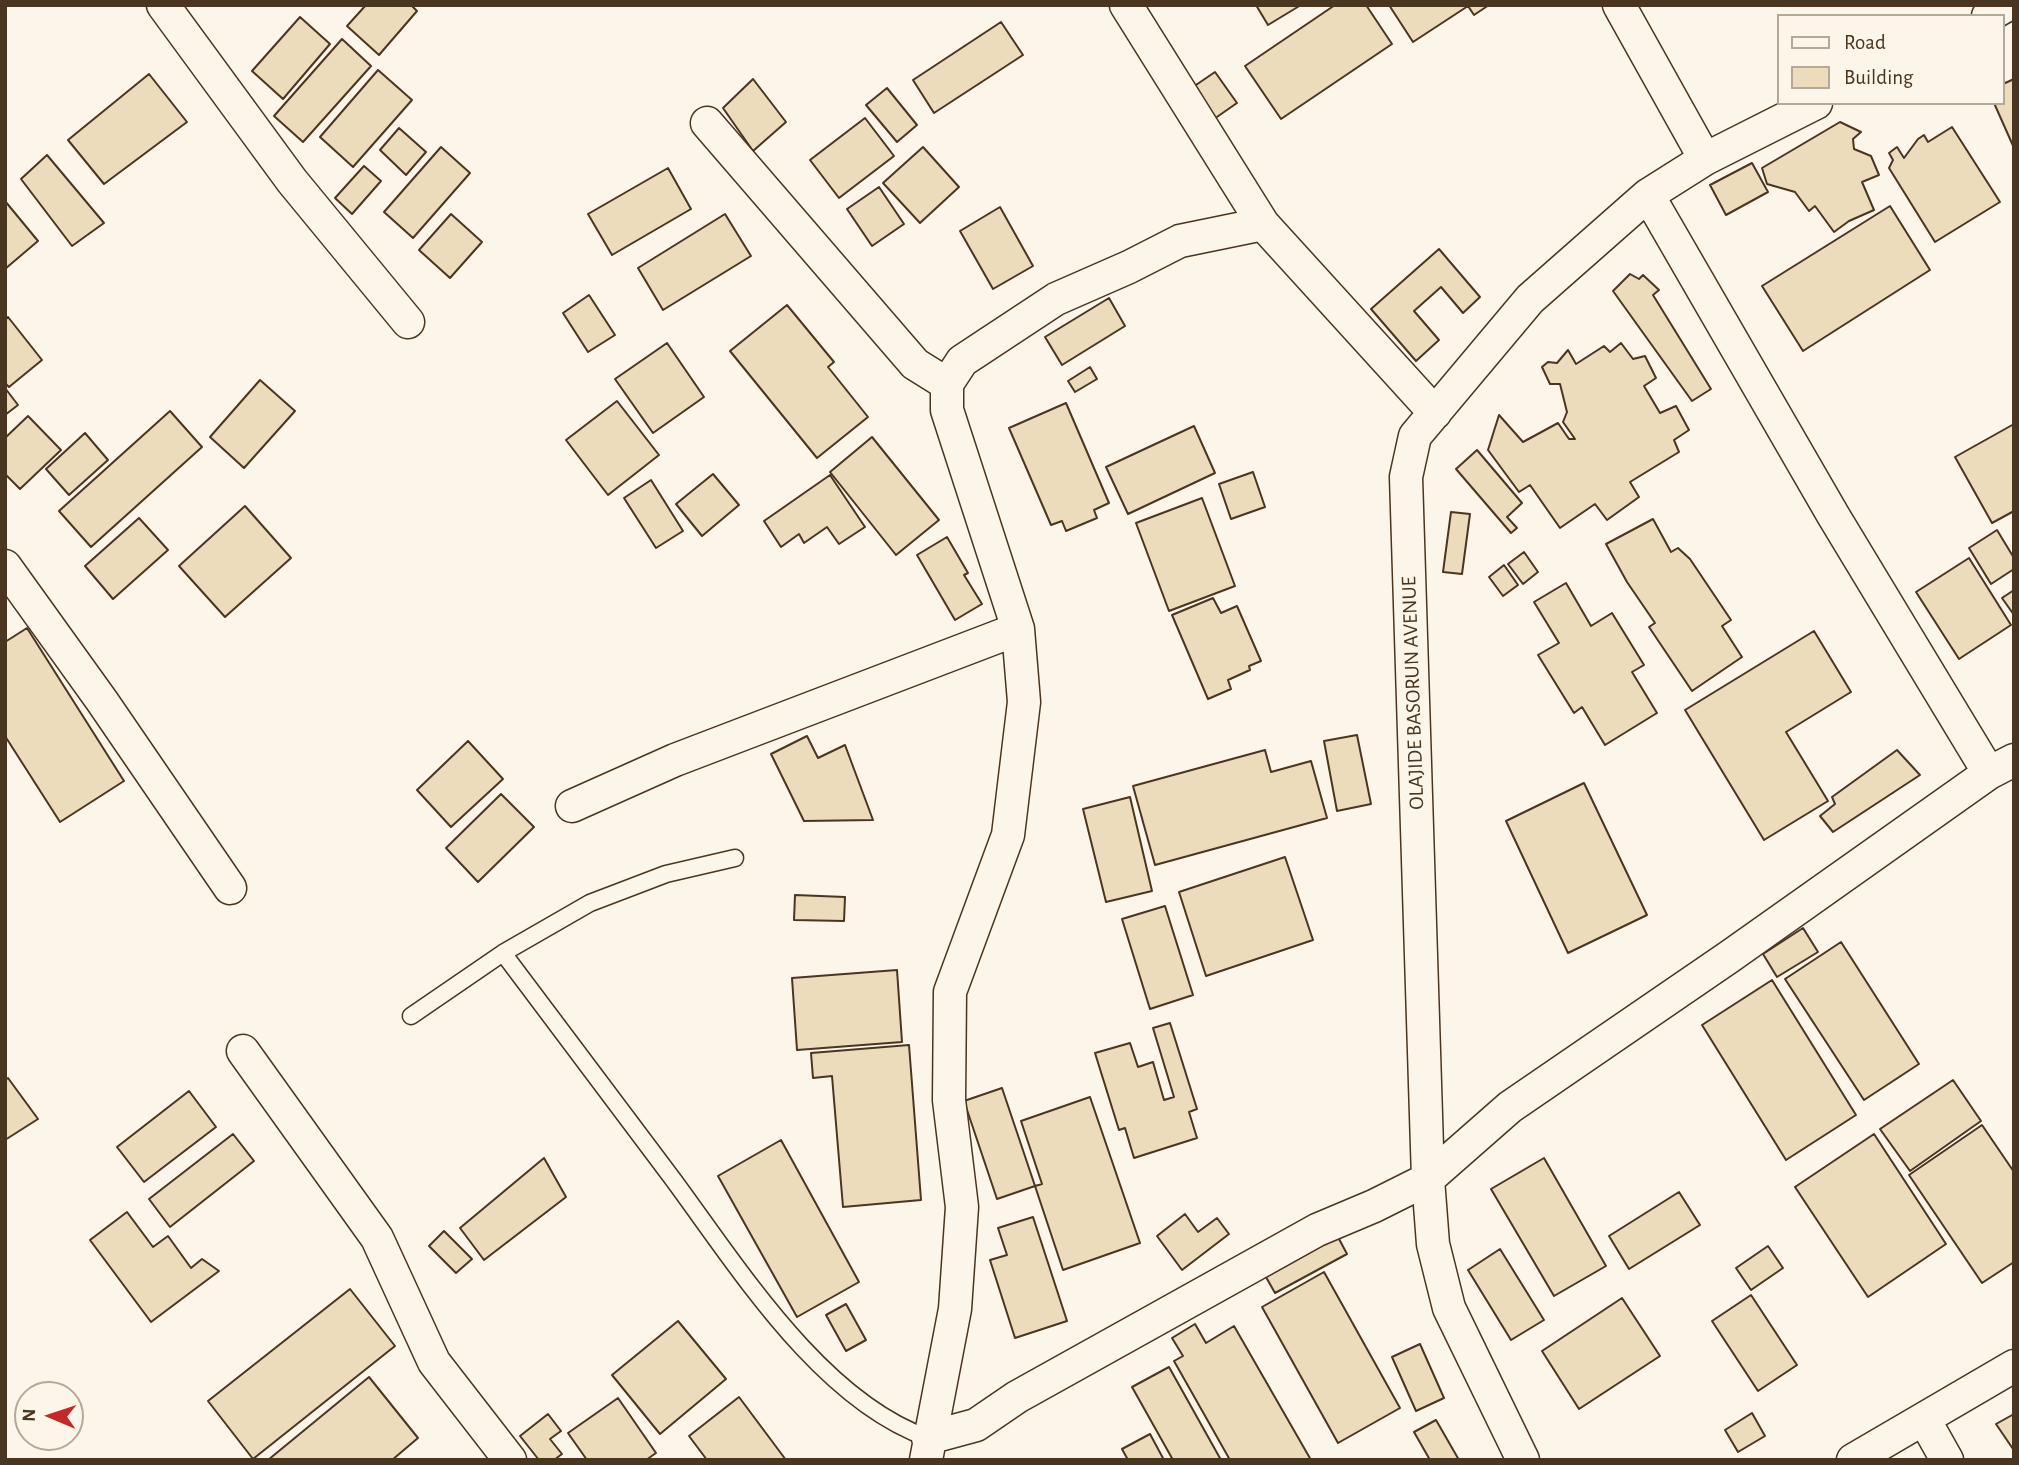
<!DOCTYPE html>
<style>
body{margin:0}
#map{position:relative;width:2019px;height:1465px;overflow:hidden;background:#fbf6e9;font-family:"Alegreya Sans",sans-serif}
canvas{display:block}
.frame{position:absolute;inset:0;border:7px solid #4a3520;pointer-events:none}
.legend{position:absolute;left:1777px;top:14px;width:228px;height:91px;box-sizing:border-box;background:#fbf6e9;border:2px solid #b4a999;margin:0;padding:9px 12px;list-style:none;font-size:21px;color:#4a3520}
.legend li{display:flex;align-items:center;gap:14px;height:35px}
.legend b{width:35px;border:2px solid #b4a999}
.north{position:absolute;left:14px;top:1381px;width:70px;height:70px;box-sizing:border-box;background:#fbf6e9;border:2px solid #b4a999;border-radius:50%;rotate:272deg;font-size:19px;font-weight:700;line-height:28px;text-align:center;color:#4a3520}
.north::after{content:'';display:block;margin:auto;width:24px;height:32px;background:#c62828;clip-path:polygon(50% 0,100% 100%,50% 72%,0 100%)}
</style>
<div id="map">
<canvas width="2019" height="1465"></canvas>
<div class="frame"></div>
<ul class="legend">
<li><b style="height:9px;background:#fbf6e9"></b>Road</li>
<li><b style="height:19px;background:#ecdcbc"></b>Building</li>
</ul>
<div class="north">N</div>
</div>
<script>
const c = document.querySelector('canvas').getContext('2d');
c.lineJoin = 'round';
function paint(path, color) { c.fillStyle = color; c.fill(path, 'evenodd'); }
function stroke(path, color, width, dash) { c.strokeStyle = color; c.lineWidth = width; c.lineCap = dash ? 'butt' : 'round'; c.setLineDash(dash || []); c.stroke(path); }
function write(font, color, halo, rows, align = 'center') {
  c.font = font + ' "Alegreya Sans",sans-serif'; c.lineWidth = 5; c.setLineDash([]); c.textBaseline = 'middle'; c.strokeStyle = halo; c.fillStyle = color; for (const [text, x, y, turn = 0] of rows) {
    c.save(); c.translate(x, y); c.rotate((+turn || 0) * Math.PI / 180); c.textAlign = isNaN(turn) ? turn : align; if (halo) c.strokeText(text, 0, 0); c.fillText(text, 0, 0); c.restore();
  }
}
const building = new Path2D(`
 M 366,5 L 411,5 L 417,11 L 379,55 L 347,26 Z
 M 1256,5 L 1301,5 L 1268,25 Z
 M 1335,5 L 1366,5 L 1392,44 L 1281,119 L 1245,66 Z
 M 1389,5 L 1489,5 L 1474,15 L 1468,6 L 1413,42 Z
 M 300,17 L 330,44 L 283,99 L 252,71 Z
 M 1001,22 L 1023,55 L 934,113 L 913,80 Z
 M 342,39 L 371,66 L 303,142 L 274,116 Z
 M 378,70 L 412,100 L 353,167 L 320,137 Z
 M 1215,72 L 1237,103 L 1214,119 L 1193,87 Z
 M 149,74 L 187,122 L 104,184 L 68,140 Z
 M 753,79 L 786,122 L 753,151 L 723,108 Z
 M 2014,79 L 2014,148 L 1994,103 L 2003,103 L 2003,84 Z
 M 887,88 L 917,125 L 897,142 L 866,105 Z
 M 865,118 L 894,156 L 839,198 L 810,160 Z
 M 1840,122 L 1861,132 L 1853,139 L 1854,149 L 1871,156 L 1879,175 L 1862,182 L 1874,210 L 1849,221 L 1834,232 L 1815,206 L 1809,211 L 1795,192 L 1767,184 L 1762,168 Z
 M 1952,127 L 2000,202 L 1935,242 L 1889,168 L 1893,160 L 1889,153 L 1897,147 L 1904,158 L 1918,139 L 1924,135 L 1928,142 Z
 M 399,128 L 426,152 L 406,175 L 380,150 Z
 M 441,147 L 470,173 L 413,238 L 384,212 Z
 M 923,147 L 959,187 L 920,223 L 883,183 Z
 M 47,155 L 104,223 L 72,246 L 21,179 Z
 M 1752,163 L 1768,192 L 1726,215 L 1710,185 Z
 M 364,166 L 381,181 L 352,214 L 335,198 Z
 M 668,168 L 691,209 L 612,255 L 588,214 Z
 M 879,187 L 904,224 L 872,246 L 847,209 Z
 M 5,201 L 38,241 L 5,269 Z
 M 1890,206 L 1930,270 L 1803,351 L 1762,286 Z
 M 1000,207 L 1033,266 L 993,289 L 960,231 Z
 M 451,214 L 482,242 L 450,278 L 419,250 Z
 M 725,214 L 751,256 L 663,310 L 638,268 Z
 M 1439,249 L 1480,297 L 1463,313 L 1441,287 L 1414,311 L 1439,340 L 1416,361 L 1371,309 Z
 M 1630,274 L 1639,279 L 1643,275 L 1659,290 L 1653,295 L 1711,389 L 1692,401 L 1613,291 Z
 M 589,295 L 615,335 L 588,352 L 563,313 Z
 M 1109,298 L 1125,326 L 1062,365 L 1045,337 Z
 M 787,305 L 834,362 L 828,367 L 868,417 L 817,458 L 730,351 Z
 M 8,317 L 42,360 L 9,387 L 5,383 L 5,320 Z
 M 667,343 L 704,397 L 653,433 L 615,379 Z
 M 1621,343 L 1633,359 L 1645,356 L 1656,378 L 1644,386 L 1660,413 L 1676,406 L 1689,430 L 1674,440 L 1679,452 L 1630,482 L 1639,497 L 1607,520 L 1595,504 L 1560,528 L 1530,485 L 1519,492 L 1488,450 L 1499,415 L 1523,442 L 1558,423 L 1569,439 L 1575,439 L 1563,422 L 1567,412 L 1560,384 L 1550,384 L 1542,367 L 1548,362 L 1557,363 L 1568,350 L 1576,364 L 1604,346 L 1610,352 Z
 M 1090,367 L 1097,379 L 1075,392 L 1068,381 Z
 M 260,380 L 295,411 L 244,468 L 210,437 Z
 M 5,388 L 18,405 L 5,415 Z
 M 617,401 L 659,455 L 608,495 L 566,440 Z
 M 1066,403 L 1109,503 L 1094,510 L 1097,518 L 1066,531 L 1062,521 L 1051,525 L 1009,428 Z
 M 170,411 L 202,447 L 91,547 L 59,511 Z
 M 28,416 L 61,450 L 20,489 L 5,474 L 5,438 Z
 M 2014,424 L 2014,511 L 1992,523 L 1955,457 Z
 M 1194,426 L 1215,473 L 1128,514 L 1106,467 Z
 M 85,433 L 108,460 L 69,495 L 46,469 Z
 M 872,437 L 939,520 L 896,555 L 830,472 Z
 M 1477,450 L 1522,503 L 1507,517 L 1517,528 L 1511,533 L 1456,469 Z
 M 1253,472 L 1265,507 L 1231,519 L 1219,484 Z
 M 713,474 L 739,505 L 702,536 L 676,504 Z
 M 830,475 L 865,527 L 839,544 L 827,527 L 804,543 L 799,534 L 781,547 L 764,521 Z
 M 651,480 L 683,531 L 656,548 L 624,498 Z
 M 1202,498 L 1235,586 L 1169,611 L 1136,523 Z
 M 245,506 L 291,558 L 225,617 L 179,566 Z
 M 1451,512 L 1470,514 L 1462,574 L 1443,572 Z
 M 139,518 L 168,550 L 113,599 L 85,566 Z
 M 1653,519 L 1671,552 L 1678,548 L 1690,559 L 1731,620 L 1722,626 L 1742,657 L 1692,691 L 1649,627 L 1655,623 L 1627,582 L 1606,544 Z
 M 1997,530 L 2014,558 L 2014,569 L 1991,584 L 1969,548 Z
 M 947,537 L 968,573 L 964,575 L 982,604 L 955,620 L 917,555 Z
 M 1524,552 L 1538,572 L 1523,584 L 1508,564 Z
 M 1969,558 L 2011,625 L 1959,659 L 1916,592 Z
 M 1504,565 L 1518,585 L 1503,596 L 1489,577 Z
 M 1566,583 L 1591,626 L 1612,613 L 1644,665 L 1632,672 L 1657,713 L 1605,745 L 1582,707 L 1574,713 L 1538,655 L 1559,643 L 1534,602 Z
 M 2014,590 L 2014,615 L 2002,598 Z
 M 1213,598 L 1221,613 L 1237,606 L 1261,661 L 1249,666 L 1250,670 L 1228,680 L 1231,689 L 1208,699 L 1172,615 Z
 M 27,628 L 124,781 L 60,822 L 5,736 L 5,642 Z
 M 1814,631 L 1851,692 L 1786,732 L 1828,801 L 1764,840 L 1685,710 Z
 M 1357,735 L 1371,804 L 1337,811 L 1324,741 Z
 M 807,736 L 818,758 L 845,745 L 873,820 L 804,821 L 771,754 Z
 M 468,741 L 503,779 L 451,827 L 417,790 Z
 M 1265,750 L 1271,772 L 1311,761 L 1327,818 L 1155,865 L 1133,786 Z
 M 1897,750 L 1920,775 L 1833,832 L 1820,816 L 1835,804 L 1832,797 Z
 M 1584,783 L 1647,915 L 1568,953 L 1506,821 Z
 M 501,794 L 534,827 L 478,882 L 446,848 Z
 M 1130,797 L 1152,891 L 1106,902 L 1083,809 Z
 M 1285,857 L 1313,940 L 1206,976 L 1179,892 Z
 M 795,895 L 845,897 L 844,921 L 794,920 Z
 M 1165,906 L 1193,995 L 1150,1009 L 1122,919 Z
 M 1803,928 L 1818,952 L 1777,977 L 1763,954 Z
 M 1841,942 L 1919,1064 L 1864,1100 L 1785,979 Z
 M 897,970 L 902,1042 L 797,1050 L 792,978 Z
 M 1772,980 L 1856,1115 L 1786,1160 L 1702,1025 Z
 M 1170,1023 L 1197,1109 L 1189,1112 L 1197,1138 L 1134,1158 L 1125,1128 L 1119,1130 L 1095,1053 L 1130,1043 L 1138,1067 L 1153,1062 L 1164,1100 L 1174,1097 L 1153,1028 Z
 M 909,1045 L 921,1200 L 843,1207 L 832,1076 L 813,1078 L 811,1053 Z
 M 8,1078 L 38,1119 L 5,1140 L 5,1080 Z
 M 1953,1080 L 1981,1121 L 1910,1171 L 1880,1129 Z
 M 1002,1088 L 1035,1186 L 997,1199 L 964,1101 Z
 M 189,1091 L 216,1127 L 144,1182 L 117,1147 Z
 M 1090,1097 L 1140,1243 L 1063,1270 L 1035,1186 L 1042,1184 L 1021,1121 Z
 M 1982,1125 L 2014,1172 L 2014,1262 L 1982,1283 L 1909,1175 Z
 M 233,1134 L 254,1161 L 170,1227 L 149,1199 Z
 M 1874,1134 L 1946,1244 L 1868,1297 L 1795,1187 Z
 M 781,1140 L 859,1282 L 797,1317 L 718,1176 Z
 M 544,1158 L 566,1197 L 484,1260 L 460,1228 Z
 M 1544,1158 L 1606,1266 L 1554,1296 L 1491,1189 Z
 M 1679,1192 L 1700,1225 L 1629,1269 L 1609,1236 Z
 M 127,1212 L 153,1247 L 168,1236 L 191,1268 L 202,1259 L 219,1271 L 151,1322 L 90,1240 Z
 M 1185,1214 L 1198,1232 L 1217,1218 L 1229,1234 L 1182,1270 L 1157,1236 Z
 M 1033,1217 L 1067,1321 L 1015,1338 L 990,1260 L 1007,1255 L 998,1228 Z
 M 444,1231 L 472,1259 L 456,1273 L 429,1246 Z
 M 1338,1237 L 1347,1254 L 1275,1293 L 1266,1277 Z
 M 1768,1246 L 1783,1268 L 1751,1290 L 1736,1268 Z
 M 1500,1249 L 1544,1320 L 1511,1340 L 1468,1270 Z
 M 1324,1272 L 1400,1408 L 1338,1443 L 1262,1307 Z
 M 350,1289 L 395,1346 L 253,1459 L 208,1401 Z
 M 1751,1295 L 1797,1365 L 1758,1391 L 1712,1321 Z
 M 1622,1298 L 1660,1356 L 1579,1409 L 1542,1351 Z
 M 846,1304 L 866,1340 L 846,1351 L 826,1315 Z
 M 678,1321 L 726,1379 L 660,1434 L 612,1375 Z
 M 1195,1324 L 1206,1343 L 1234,1326 L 1311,1460 L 1230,1460 L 1174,1361 L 1183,1356 L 1172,1338 Z
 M 1420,1344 L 1444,1398 L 1416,1411 L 1392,1357 Z
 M 1169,1367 L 1221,1460 L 1173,1460 L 1132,1387 Z
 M 369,1377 L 418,1438 L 392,1460 L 268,1460 Z
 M 739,1397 L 786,1460 L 707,1460 L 689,1436 Z
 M 618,1398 L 656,1453 L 646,1460 L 587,1460 L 568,1433 Z
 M 1752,1413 L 1765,1436 L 1738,1452 L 1725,1430 Z
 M 548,1414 L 561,1431 L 550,1439 L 562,1454 L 554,1460 L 539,1460 L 520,1436 Z
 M 2014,1414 L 2014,1448 L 2013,1449 L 1996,1424 Z
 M 1436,1420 L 1459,1460 L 1430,1460 L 1414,1432 Z
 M 1150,1434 L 1164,1460 L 1128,1460 L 1122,1449 Z`);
paint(building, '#ecdcbc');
stroke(building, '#4a3520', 2);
const service = new Path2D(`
 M 503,953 C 559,1028 615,1103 672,1178 C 738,1267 820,1400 928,1438
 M 411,1016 L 503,953 L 590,903 L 666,874 L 735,858`);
const minor = new Path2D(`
 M 163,5 L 292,181 L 408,322
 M 1126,5 L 1263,224
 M 1619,5 L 1705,159
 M 1988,16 L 2007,5
 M 707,123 L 915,364 L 947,384
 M 1648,195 L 1833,515 L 1989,773
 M 5,566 L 102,701 L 230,888
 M 572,806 L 675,760 L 1018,629
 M 243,1051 L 377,1238 L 434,1362 L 510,1460
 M 1924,1419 L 1947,1460
 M 928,1438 L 976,1425 L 1017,1397 L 1317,1230 L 1374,1206 L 1428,1179 L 1510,1107 L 1729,957 L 1989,773 L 2014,760
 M 926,1460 L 955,1309 L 962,1207 L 949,1100 L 950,992 L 1008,835 L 1024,702 L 1018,629 L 947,410 L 947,384 L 962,361 L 1056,299 L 1129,267 L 1180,241 L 1263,224 L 1435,413
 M 1523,1460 L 1449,1308 L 1433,1244 L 1428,1179 L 1406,477 L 1415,436 L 1530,299 L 1648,195 L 1705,159 L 1816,103
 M 1853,1460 L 2014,1366`);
stroke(service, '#4a3520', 19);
stroke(minor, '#4a3520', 35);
stroke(service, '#fbf6e9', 16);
stroke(minor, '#fbf6e9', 32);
write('21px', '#4a3520', '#fbf6e9', [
 ["OLAJIDE BASORUN AVENUE",1413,693,-92]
]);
</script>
